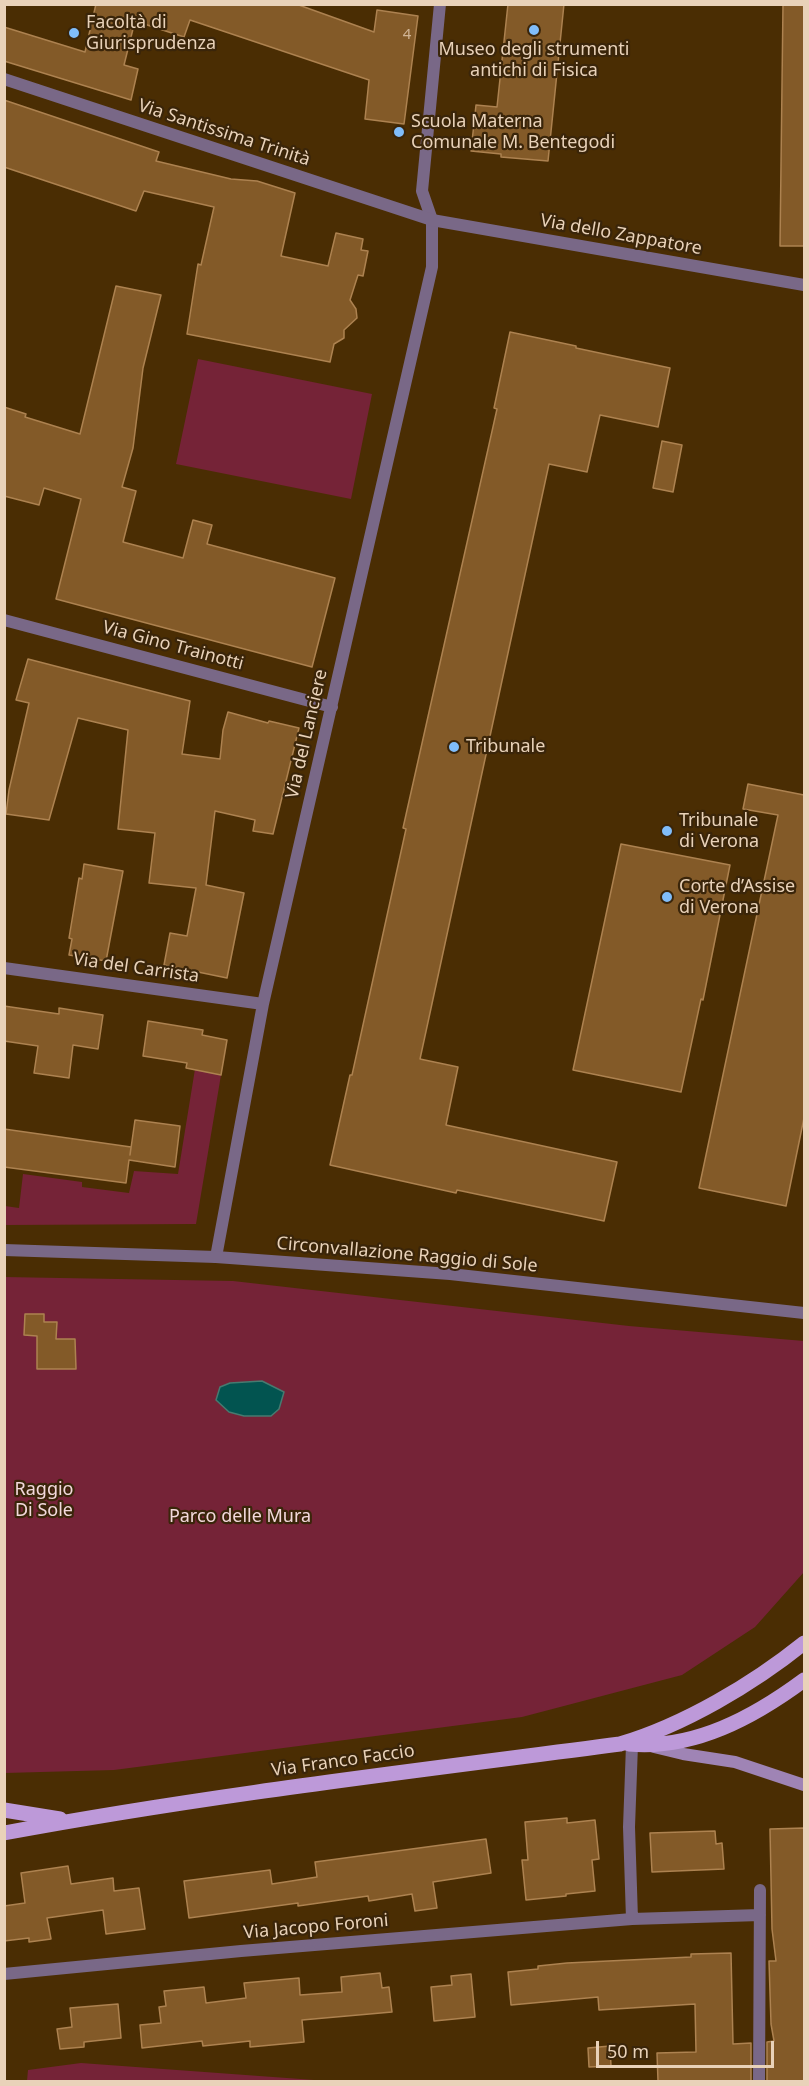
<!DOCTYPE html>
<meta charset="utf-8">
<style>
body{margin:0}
#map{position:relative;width:809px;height:2086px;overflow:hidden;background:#4a2d03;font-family:"Noto Sans",sans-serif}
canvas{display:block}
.frame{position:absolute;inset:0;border:6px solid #e9d2b9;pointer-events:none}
.scale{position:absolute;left:596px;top:2041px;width:178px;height:27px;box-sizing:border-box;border:3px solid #e9d2b9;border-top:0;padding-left:8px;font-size:18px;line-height:21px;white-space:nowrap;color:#e9d2b9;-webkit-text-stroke:4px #3a250a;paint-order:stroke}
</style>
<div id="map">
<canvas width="809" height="2086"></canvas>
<div class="frame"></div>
<div class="scale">50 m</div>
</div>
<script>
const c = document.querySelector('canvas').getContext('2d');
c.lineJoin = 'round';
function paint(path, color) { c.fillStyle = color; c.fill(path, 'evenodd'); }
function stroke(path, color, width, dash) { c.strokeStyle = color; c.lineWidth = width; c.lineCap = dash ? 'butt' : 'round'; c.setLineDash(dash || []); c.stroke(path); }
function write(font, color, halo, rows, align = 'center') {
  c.font = font + ' "Noto Sans",sans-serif'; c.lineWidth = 4.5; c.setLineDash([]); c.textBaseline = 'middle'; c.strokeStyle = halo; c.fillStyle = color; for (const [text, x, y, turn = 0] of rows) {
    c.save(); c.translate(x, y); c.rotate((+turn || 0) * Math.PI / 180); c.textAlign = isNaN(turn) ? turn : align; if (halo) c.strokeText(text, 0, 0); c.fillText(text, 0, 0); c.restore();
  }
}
paint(new Path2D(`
 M 198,359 L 372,394 L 351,499 L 176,464 Z
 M 195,1069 L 221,1075 L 196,1224 L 5,1225 L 5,1206 L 19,1208 L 23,1174 L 82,1182 L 82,1187 L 129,1193 L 134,1171 L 178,1174 Z
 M 4,1277 L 233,1281 L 629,1326 L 804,1341 L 804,1572 L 755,1627 L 682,1675 L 522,1717 L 114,1770 L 5,1773 Z
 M 81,2063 L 328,2081 L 27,2081 L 28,2070 Z`), '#752337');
const water = new Path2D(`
 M 262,1381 L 284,1392 L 279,1409 L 271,1416 L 244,1416 L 229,1412 L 216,1400 L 220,1387 L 230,1383 Z`);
paint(water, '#025450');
stroke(water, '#477a70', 1.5);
const building = new Path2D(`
 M 96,4 L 296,4 L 374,32 L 377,10 L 418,16 L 404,124 L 365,119 L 369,80 L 190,20 L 184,37 L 135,21 L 124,65 L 138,69 L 131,100 L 4,61 L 4,27 L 85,52 Z
 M 508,4 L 564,4 L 548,161 L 501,157 L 501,154 L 471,151 L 476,105 L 497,107 Z
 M 783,4 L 804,4 L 804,246 L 780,246 Z
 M 4,100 L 159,152 L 156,161 L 231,179 L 257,181 L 295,193 L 281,256 L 328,266 L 336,233 L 363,239 L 361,250 L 368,251 L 363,276 L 358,275 L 350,300 L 356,309 L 357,318 L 344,330 L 344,338 L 334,344 L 330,362 L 187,334 L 198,264 L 201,265 L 214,207 L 144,191 L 136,211 L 4,167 Z
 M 116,286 L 161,295 L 143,368 L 133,448 L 122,487 L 136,491 L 123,542 L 183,558 L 193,520 L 212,525 L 207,544 L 335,578 L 312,667 L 56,599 L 81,499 L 44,488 L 39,505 L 4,496 L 4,407 L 26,414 L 25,417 L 80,434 Z
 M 510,332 L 576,346 L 576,348 L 670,368 L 658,427 L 600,415 L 587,472 L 549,464 L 420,1059 L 458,1067 L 446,1125 L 617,1162 L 604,1221 L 457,1190 L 456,1193 L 330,1165 L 350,1075 L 352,1075 L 406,829 L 403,828 L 497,409 L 494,408 Z
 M 662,441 L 682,445 L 673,492 L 653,488 Z
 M 28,659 L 190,701 L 182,754 L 220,759 L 223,730 L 228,712 L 268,723 L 269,721 L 299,728 L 273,834 L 253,831 L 255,820 L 215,811 L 206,885 L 244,893 L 227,978 L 164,965 L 170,933 L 187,936 L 196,888 L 149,883 L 155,833 L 118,829 L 128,730 L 78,718 L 49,820 L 6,814 L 9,790 L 29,703 L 16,700 Z
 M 748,784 L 804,795 L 804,1118 L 786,1206 L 699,1188 L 778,815 L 743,809 Z
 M 621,844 L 730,865 L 703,1000 L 701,999 L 681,1092 L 573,1070 Z
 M 84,864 L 123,871 L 106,961 L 69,955 L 72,939 L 69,938 L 79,878 L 82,879 Z
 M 4,1006 L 59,1014 L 59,1008 L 103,1015 L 98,1049 L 73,1045 L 69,1078 L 34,1073 L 38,1046 L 4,1041 Z
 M 148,1021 L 203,1030 L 202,1035 L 227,1040 L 221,1075 L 186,1068 L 187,1063 L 143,1056 Z
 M 135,1120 L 180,1126 L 175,1167 L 129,1160 L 126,1183 L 4,1167 L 4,1129 L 131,1147 L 130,1155 Z
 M 25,1314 L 44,1314 L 44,1322 L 57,1322 L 56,1339 L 75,1339 L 76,1369 L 37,1369 L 37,1336 L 24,1335 Z
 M 567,1818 L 567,1823 L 595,1820 L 599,1859 L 592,1860 L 595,1891 L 566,1894 L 566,1896 L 526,1900 L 522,1860 L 528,1860 L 525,1822 Z
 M 804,1828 L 804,2082 L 767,2082 L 767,2042 L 774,2041 L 771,2024 L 769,1961 L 776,1961 L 772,1929 L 770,1829 Z
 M 715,1831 L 716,1844 L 722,1843 L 724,1869 L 652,1872 L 650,1833 Z
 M 486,1839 L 491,1873 L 433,1882 L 437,1908 L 415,1911 L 412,1894 L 369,1901 L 368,1896 L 298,1906 L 298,1903 L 189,1918 L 184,1881 L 270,1870 L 272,1884 L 317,1877 L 315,1862 Z
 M 68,1866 L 71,1884 L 113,1878 L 114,1891 L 139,1888 L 145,1929 L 106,1934 L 103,1910 L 47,1918 L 51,1939 L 29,1942 L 29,1938 L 4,1941 L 4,1906 L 25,1903 L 21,1873 Z
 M 731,1953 L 733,2044 L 751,2043 L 751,2082 L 658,2081 L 657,2053 L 696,2052 L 695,2004 L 599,2010 L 598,1997 L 511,2005 L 508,1972 L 538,1969 L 538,1966 L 567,1963 L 691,1957 L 691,1954 Z
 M 380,1973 L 382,1988 L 389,1987 L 392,2012 L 302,2020 L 304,2042 L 250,2047 L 250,2041 L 203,2046 L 202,2041 L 142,2048 L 140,2025 L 161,2023 L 159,2007 L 166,2006 L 164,1991 L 204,1987 L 206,2003 L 246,1998 L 244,1983 L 299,1978 L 300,1995 L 342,1992 L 341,1977 Z
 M 471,1974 L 475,2017 L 434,2021 L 431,1987 L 452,1985 L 451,1976 Z
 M 118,2004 L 121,2038 L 84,2042 L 84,2047 L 60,2049 L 57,2029 L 72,2027 L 70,2008 Z
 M 610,2046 L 611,2066 L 589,2067 L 588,2048 Z`);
paint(building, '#835a28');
stroke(building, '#ad8250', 1.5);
stroke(new Path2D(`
 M 4,620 L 332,707
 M 4,968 L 263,1004
 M 216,1257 L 263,1004 L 432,267 L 432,220 L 422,191 L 440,4
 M 632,1919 L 629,1827 L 632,1745
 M 4,1974 L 241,1951 L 632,1919 L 760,1915
 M 759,2082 L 760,1890`), '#796887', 12);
stroke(new Path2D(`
 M 4,79 L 432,220 L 804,285
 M 4,1250 L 216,1257 L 450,1274 L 804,1313`), '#796887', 12);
stroke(new Path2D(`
 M 654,1747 L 683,1754 L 735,1762 L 804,1785`), '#9f84b5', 12);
stroke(new Path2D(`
 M 629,1744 C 694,1750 754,1717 804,1680
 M 4,1810 L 60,1819
 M 4,1833 C 208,1795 415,1771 620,1744 C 684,1725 753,1684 804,1643`), '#bd99d9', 15);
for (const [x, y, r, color] of [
 [534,30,6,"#80bdfa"],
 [74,33,6,"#80bdfa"],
 [399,132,6,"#80bdfa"],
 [454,747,6,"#80bdfa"],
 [667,831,6,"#80bdfa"],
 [667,897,6,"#80bdfa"]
]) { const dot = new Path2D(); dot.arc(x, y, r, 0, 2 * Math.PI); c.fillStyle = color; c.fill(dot); stroke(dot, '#3a250a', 2); }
write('15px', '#d0b495', null, [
 ["4",407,35]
]);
write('18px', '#e9d2b9', '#3a250a', [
 ["Facoltà di",86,23],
 ["Giurisprudenza",86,44],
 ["Museo degli strumenti",534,50,"center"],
 ["antichi di Fisica",534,71,"center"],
 ["Scuola Materna",411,122],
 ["Comunale M. Bentegodi",411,143],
 ["Tribunale",466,747],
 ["Tribunale",679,821],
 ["di Verona",679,842],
 ["Corte d’Assise",679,887],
 ["di Verona",679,908]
], 'left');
write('18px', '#e9d2b9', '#3a250a', [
 ["Via Santissima Trinità",224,133,18],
 ["Via dello Zappatore",621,235,10],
 ["Via Gino Trainotti",173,646,15],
 ["Via del Lanciere",307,734,-77],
 ["Via del Carrista",136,968,8],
 ["Circonvallazione Raggio di Sole",407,1255,5],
 ["Via Franco Faccio",343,1761,-8],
 ["Via Jacopo Foroni",316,1927,-5]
]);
write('18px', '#f3d9dc', '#3a250a', [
 ["Raggio",44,1490],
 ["Di Sole",44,1511],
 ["Parco delle Mura",240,1517]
]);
</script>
